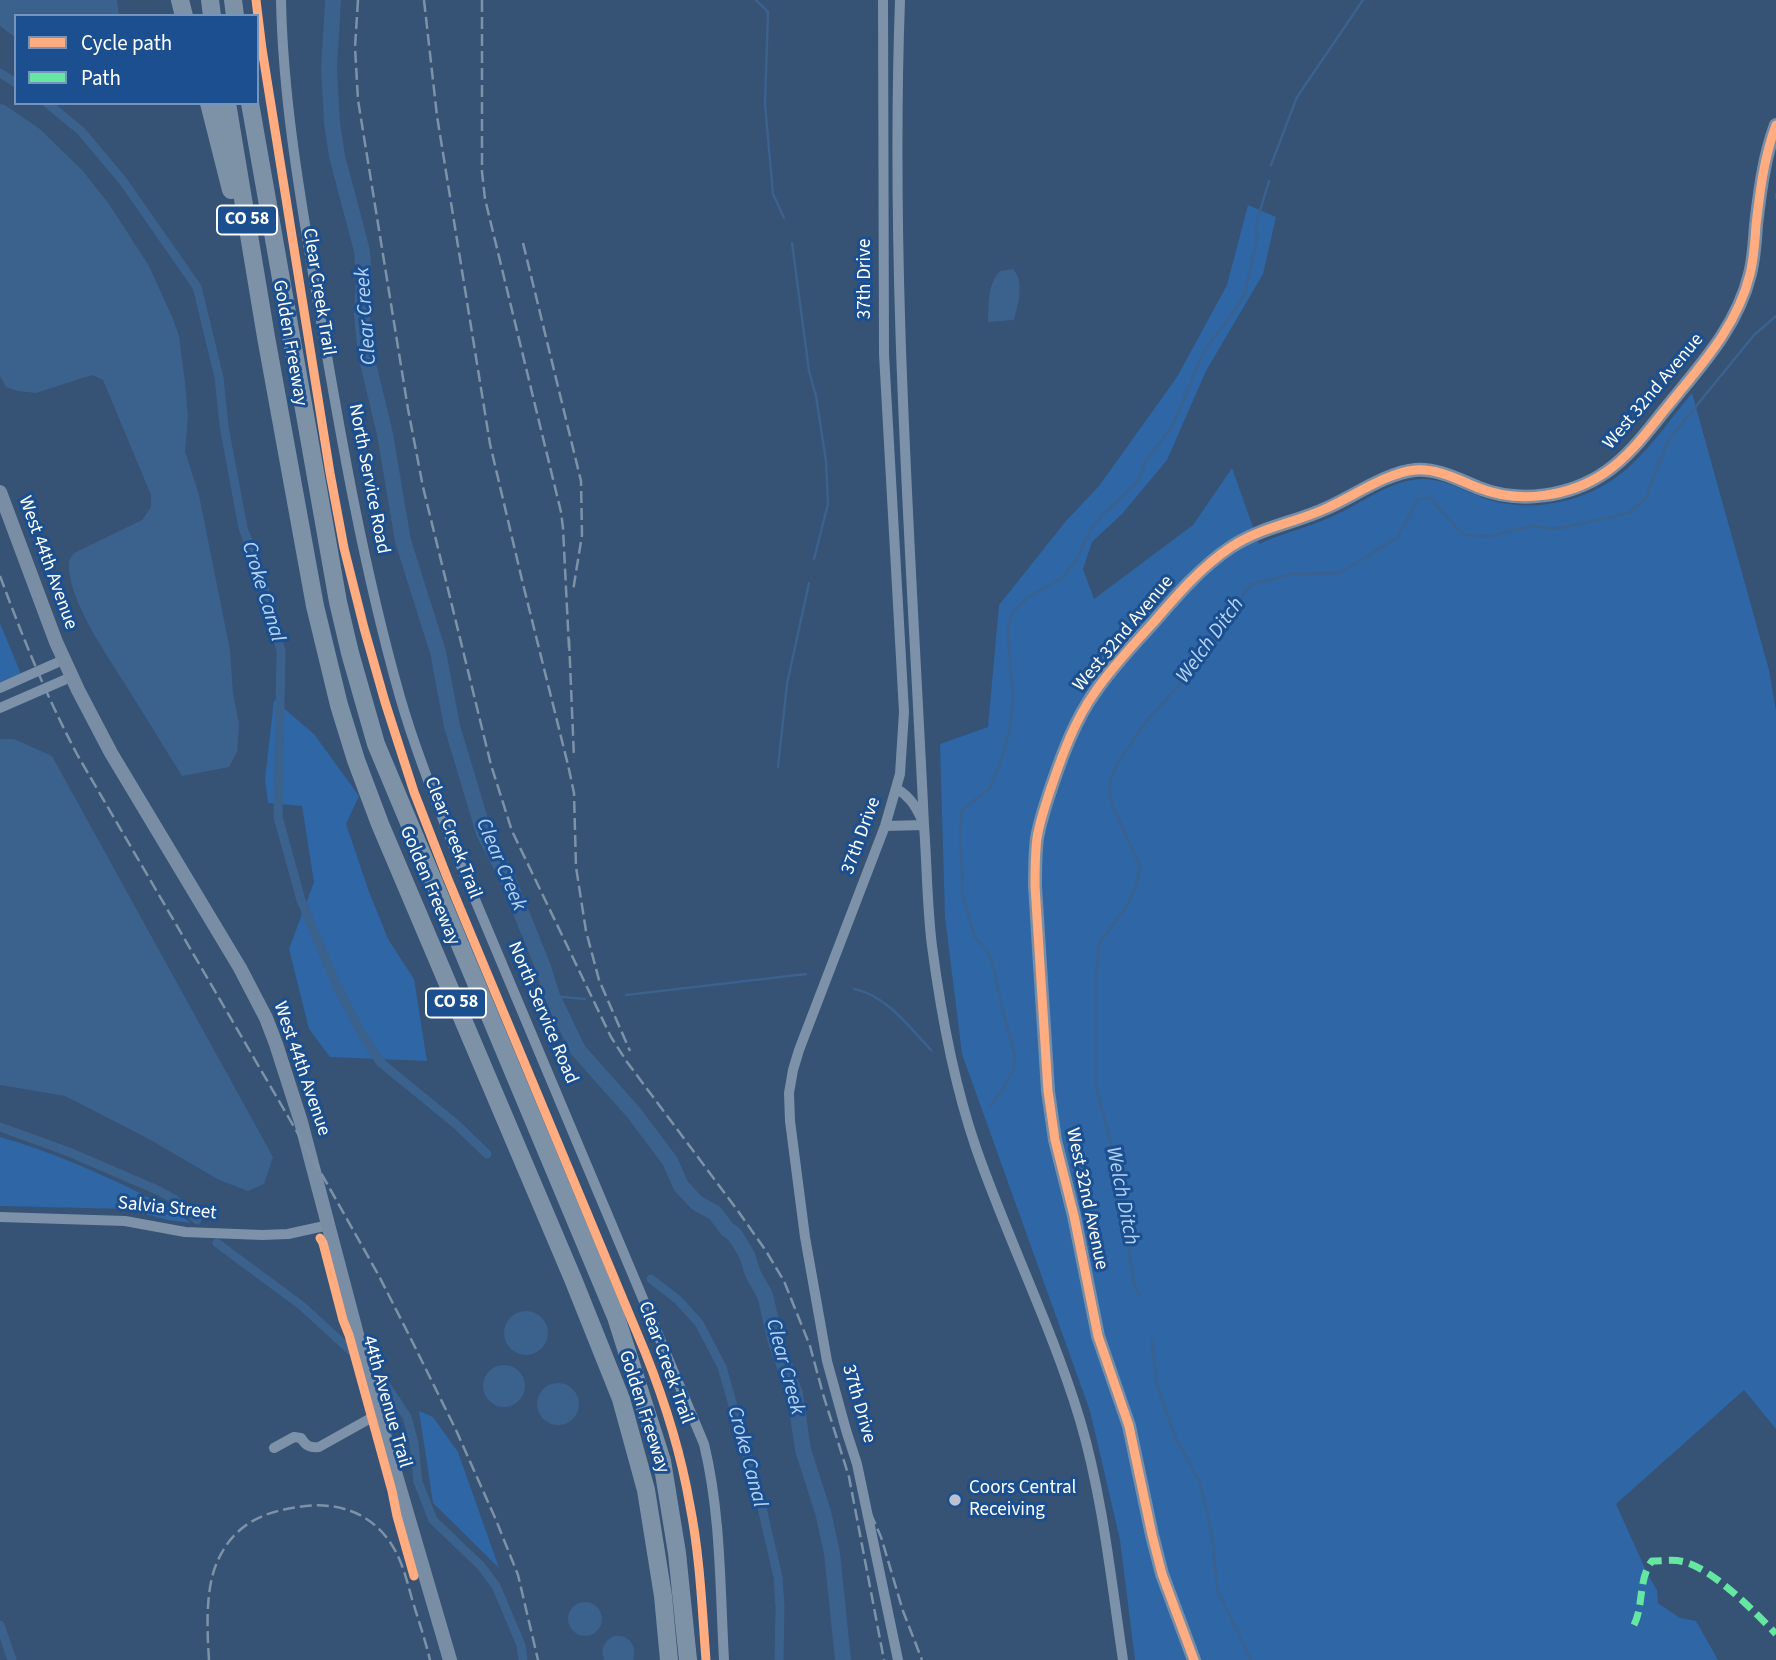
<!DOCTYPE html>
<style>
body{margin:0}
#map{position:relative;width:1776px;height:1660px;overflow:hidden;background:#365274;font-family:"Source Sans 3",sans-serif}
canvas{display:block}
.legend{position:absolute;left:14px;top:14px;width:245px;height:91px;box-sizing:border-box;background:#1b4f8f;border:2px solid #7695bc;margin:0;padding:9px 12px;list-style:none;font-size:21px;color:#fff}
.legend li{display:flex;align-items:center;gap:14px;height:35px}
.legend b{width:35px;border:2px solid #7695bc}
</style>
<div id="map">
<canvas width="1776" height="1660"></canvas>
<ul class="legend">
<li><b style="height:9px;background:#ffac80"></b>Cycle path</li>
<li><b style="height:9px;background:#66e7a1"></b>Path</li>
</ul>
</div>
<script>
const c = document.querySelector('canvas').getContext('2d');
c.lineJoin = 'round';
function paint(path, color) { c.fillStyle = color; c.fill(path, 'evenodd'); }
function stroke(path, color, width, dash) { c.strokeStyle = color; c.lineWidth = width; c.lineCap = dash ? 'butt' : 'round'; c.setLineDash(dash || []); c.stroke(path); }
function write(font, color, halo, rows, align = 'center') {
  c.font = font + ' "Source Sans 3",sans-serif'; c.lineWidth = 6; c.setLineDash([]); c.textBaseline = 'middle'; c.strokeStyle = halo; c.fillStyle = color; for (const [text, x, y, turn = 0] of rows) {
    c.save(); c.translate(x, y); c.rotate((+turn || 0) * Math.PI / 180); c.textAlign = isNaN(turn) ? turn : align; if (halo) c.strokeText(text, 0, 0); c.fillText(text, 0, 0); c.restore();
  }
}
paint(new Path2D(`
 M 1248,205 L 1276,217 L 1263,274 L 1206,371 L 1167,460 L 1122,514 L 1092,542 L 1083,569 L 1094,599 L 1193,525 L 1232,468 L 1259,544 C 1283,533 1309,527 1333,516 C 1361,504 1390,480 1421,479 C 1448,478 1471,496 1497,502 C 1544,512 1594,499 1630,466 C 1653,445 1672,417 1692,393 L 1769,670 L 1776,711 L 1776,1429 L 1744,1390 L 1616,1504 L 1648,1575 L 1657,1590 L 1658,1603 L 1680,1618 L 1696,1621 L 1718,1660 L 1135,1660 L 1120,1540 L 1090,1411 L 962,1054 L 945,917 L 940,744 L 988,727 L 999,605 L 1066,521 L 1099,486 L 1177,377 L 1227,285 Z
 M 0,623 L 21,674 L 0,682 Z
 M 274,700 L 314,734 L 359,796 L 346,824 L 368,889 L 388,939 L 414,979 L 427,1061 L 330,1057 L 309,1029 L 289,949 L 314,882 L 302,806 L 268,803 L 265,779 Z
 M 0,1137 C 49,1151 95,1171 140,1193 C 158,1203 175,1211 191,1223 L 168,1220 L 127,1209 L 0,1206 Z
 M 419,1411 L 433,1417 L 458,1452 L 499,1568 L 433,1503 Z`), '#2f66a5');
paint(new Path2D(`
 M 0,0 L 117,0 L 119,16 L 16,16 L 16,38 L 0,26 Z
 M 0,104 L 5,105 L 40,129 L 82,170 L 109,204 L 149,266 L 173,319 L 179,336 L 185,382 L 188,417 L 185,451 L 199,495 L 230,650 L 233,693 L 239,724 L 237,752 L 229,767 L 182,776 C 163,745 144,715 125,684 C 106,654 71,604 69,568 C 68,562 70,558 74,553 L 142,520 L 151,507 L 151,495 L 103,380 L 92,375 L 36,393 L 17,391 L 6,387 L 0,376 Z
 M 1013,269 C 1025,282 1018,305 1014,320 L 988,322 C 989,303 987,285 1000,271 Z
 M 0,739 L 14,739 L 52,756 L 273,1157 L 264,1184 L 248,1191 L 219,1180 L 147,1138 L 65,1096 L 0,1085 Z
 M504 1333a22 22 0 1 1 44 0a22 22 0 1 1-44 0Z
 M483 1386a21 21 0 1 1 42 0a21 21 0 1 1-42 0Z
 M537 1404a21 21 0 1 1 42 0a21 21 0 1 1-42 0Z
 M568 1619a17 17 0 1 1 34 0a17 17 0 1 1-34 0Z
 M 614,1636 C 629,1634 638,1646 633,1660 L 604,1660 C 600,1649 604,1641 614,1636 Z`), '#3b618d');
stroke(new Path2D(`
 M 756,0 L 768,12 L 765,104 L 773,194 L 784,218
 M 1271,165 L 1297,97 L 1363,0
 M 1776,194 L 1776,198
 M 792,243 L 809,371 L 816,396 L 826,461 L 828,504 L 814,559
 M 778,767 L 787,684 L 809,583
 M 854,989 C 886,995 909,1027 931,1050
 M 626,995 L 806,974
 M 552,996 L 585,999
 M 990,1107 L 1003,1089 L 1013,1070 L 1015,1057 L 1000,999 L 995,973 L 989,954 L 974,936 L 963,894 L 960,829 L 962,810 L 990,788 L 1002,757 L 1010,729 L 1013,697 L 1008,631 L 1012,613 L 1028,597 L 1061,579 L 1075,562 L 1090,531 L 1101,516 L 1138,482 L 1146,460 L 1172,427 L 1205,349 L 1235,310 L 1245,293 L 1257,239 L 1256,224 L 1269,181
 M 1139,1294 L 1134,1284 L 1114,1154 L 1096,1087 L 1096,973 L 1100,942 L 1128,904 L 1137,883 L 1140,866 L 1113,807 L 1109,791 L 1111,779 L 1117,764 L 1145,723 L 1192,671 L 1250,585 L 1291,574 L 1340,573 L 1397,538 L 1418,499 L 1431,498 L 1442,512 L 1463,534 L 1486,537 L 1531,526 L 1556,529 L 1629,513 L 1646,498 L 1667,442 L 1754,335 L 1776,316
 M 1152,1341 L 1157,1385 L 1175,1436 L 1200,1483 L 1212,1535 L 1217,1589 L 1251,1660`), '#3b618d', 2.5);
stroke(new Path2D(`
 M 0,73 L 16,83
 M 47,103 L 81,131 L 123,181 L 197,287 L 219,377 L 224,426 L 243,528 L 263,583 L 281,651 L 278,817 L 301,900 L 337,986 L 362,1034 L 380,1062 L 457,1125 L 487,1154
 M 0,1127 L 69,1152 L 157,1190 L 174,1199 L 197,1220
 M 217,1243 L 302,1306 L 350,1350
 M 651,1279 L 678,1300 L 699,1323 L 722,1367 L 762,1508 L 778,1577 L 780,1607 L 779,1660
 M 377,1378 L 386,1385 L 407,1417 L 414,1443 L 418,1482 L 433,1520 L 481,1566 L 496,1586 L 521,1645 L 523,1660
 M 0,1625 L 12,1660`), '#3b618d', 9);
stroke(new Path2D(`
 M 333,0 L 329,69 L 332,122 L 337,156 L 362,251 L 364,280 L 362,314 L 366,355 L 385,434 L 403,541 L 438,652 L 452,726 L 484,833 L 506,875 L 543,967 L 552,996 L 578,1050 L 634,1113 L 670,1161 L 681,1186 L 697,1203 L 715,1213 L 727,1229 L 735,1235 L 747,1255 L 753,1274 L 765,1295 L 776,1342 L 795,1394 L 803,1450 L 823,1512 L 832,1553 L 843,1660`), '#3b618d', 16);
stroke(new Path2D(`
 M 281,0 C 283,104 302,207 319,309 C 341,439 364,570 400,697 C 417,756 441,813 463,871 L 704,1444 C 721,1514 720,1588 724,1660
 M 883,0 L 884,354 L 904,712 L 900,774 L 885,826 L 799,1050 L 793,1070 L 789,1093 L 790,1121 L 805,1237 L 827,1361 L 846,1430 L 857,1464 L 898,1660
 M 900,0 C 890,275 911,550 924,825
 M 0,688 L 63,660
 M 0,708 L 71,677
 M 897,789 C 909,796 915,805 921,818
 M 885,826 L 924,825 C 927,865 927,906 932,946 C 941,1014 954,1084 976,1148 C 1008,1240 1052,1327 1080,1420 C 1103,1498 1111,1580 1123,1660
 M 0,1217 L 125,1221 L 185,1232 L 262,1235 L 288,1234 L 329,1225
 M 274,1448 L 294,1437 L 301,1438 C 306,1446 310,1448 319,1447 L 378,1414`), '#7d92a8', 10);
stroke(new Path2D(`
 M 0,492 L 56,642 L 78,690 L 111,753 L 240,968 L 266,1018 L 276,1044 L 301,1122 L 378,1414 L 450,1660
 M 1194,1660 L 1162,1574 L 1152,1535 L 1129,1426 L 1098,1336 L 1074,1216 L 1055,1140 L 1048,1091 L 1035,886 C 1035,870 1035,854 1037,838 C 1040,820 1046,803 1052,785 C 1063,753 1075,720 1095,692 C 1112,667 1133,645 1153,623 C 1177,595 1201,567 1231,547 C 1261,527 1295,523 1327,508 C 1354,496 1386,473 1415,470 C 1437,468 1459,480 1479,488 C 1519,504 1570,497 1606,472 C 1631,455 1649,429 1668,406 C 1701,365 1737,327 1750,274 C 1754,258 1755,241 1756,225 C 1760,191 1764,157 1776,125`), '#798da4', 14);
stroke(new Path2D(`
 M 180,0 L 184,16
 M 210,0 L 212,16
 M 233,0 L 235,16
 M 209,103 L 231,190
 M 227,103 L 266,337 L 315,606 L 339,705 L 356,760 L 380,824 L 573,1279 L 621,1399 L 646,1490 L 663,1596 L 669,1660
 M 250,103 L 338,602 L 350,653 L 376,744 L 616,1317 L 662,1461 L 677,1553 L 688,1660`), '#7e92a7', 18);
stroke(new Path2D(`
 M 358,0 L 355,47 L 358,100 L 408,409 L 423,487 L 491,765 L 512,831 L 611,1037 L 627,1062 L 738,1211 L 766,1251 L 784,1281 L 810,1346 L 823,1394 L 849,1477 L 884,1660
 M 424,0 L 437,116 L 490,444 L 522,580 L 568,765 L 574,793 L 576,867 L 586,931 L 599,980 L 630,1051
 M 482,0 L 482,172 L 485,199 L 561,512 L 563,528 L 569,648
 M 523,243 L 581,481 L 582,535 L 573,591
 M 0,576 C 23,638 47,698 78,756 L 325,1180 L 379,1276 L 410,1337 L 456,1430 L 496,1520 L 518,1575 L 538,1660
 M 569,639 L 574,758
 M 857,1482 L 881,1537 L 903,1611 L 922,1660
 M 209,1660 C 207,1630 205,1587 218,1560 C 234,1525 262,1512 298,1507 C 329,1502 359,1508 381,1531 C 400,1551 405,1574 412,1599 C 418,1619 425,1639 430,1660`), '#7e92a7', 2.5, [12, 5]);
stroke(new Path2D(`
 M 1634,1625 C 1644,1605 1638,1579 1652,1561 C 1662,1561 1674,1559 1685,1562 C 1715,1571 1754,1611 1776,1634`), '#66e7a1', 7, [14, 7]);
stroke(new Path2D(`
 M 256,0 L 262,49 L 330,473 L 344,548 L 364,628 L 385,702 L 414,792 L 447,877 L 645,1352 C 665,1402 681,1453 690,1506 C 700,1556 702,1609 706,1660
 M 320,1238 L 323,1243 L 343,1320 L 349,1335 L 392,1491 L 397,1516 L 414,1576
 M 1194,1660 L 1162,1574 L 1152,1535 L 1129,1426 L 1098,1336 L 1074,1216 L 1055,1140 L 1048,1091 L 1035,886 C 1035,870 1035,854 1037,838 C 1040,820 1046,803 1052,785 C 1063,753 1075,720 1095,692 C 1112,667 1133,645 1153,623 C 1177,595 1201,567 1231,547 C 1261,527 1295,523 1327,508 C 1354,496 1386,473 1415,470 C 1437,468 1459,480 1479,488 C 1519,504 1570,497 1606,472 C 1631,455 1649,429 1668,406 C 1701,365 1737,327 1750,274 C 1754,258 1755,241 1756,225 C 1760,191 1764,157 1776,125`), '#ffac80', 9);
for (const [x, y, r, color] of [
 [955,1500,7,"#b9c2ce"]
]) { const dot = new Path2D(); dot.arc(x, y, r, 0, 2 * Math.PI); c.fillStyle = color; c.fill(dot); stroke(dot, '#1b4f8f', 2.5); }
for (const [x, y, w] of [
 [247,220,60],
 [456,1003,60]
]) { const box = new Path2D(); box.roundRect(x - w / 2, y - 14.5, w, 29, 5); c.fillStyle = '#1b4f8f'; c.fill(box); stroke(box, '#fff', 2); }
write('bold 18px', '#fff', null, [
 ["CO 58",247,220],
 ["CO 58",456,1003]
]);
write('19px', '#fff', '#1b4f8f', [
 ["37th Drive",866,279,-90],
 ["Clear Creek Trail",318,292,81],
 ["Golden Freeway",289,343,80],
 ["West 32nd Avenue",1654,392,-50],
 ["North Service Road",368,479,79],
 ["West 44th Avenue",47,563,70],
 ["West 32nd Avenue",1124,634,-50],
 ["37th Drive",862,836,-70],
 ["Clear Creek Trail",452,838,69],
 ["Golden Freeway",429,886,67],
 ["North Service Road",542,1013,67],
 ["West 44th Avenue",301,1069,71],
 ["West 32nd Avenue",1086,1199,78],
 ["Salvia Street",167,1209,6],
 ["Clear Creek Trail",665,1363,70],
 ["44th Avenue Trail",386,1402,74],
 ["37th Drive",858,1404,74],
 ["Golden Freeway",643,1412,72]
]);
write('19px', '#fff', '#1b4f8f', [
 ["Coors Central",969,1489],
 ["Receiving",969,1511]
], 'left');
write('italic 21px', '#b5d3f5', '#1b4f8f', [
 ["Clear Creek",367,316,-94],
 ["Croke Canal",262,592,73],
 ["Welch Ditch",1211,641,-54],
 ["Clear Creek",500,865,67],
 ["Welch Ditch",1121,1196,79],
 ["Clear Creek",784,1367,75],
 ["Croke Canal",746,1457,75]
]);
</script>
